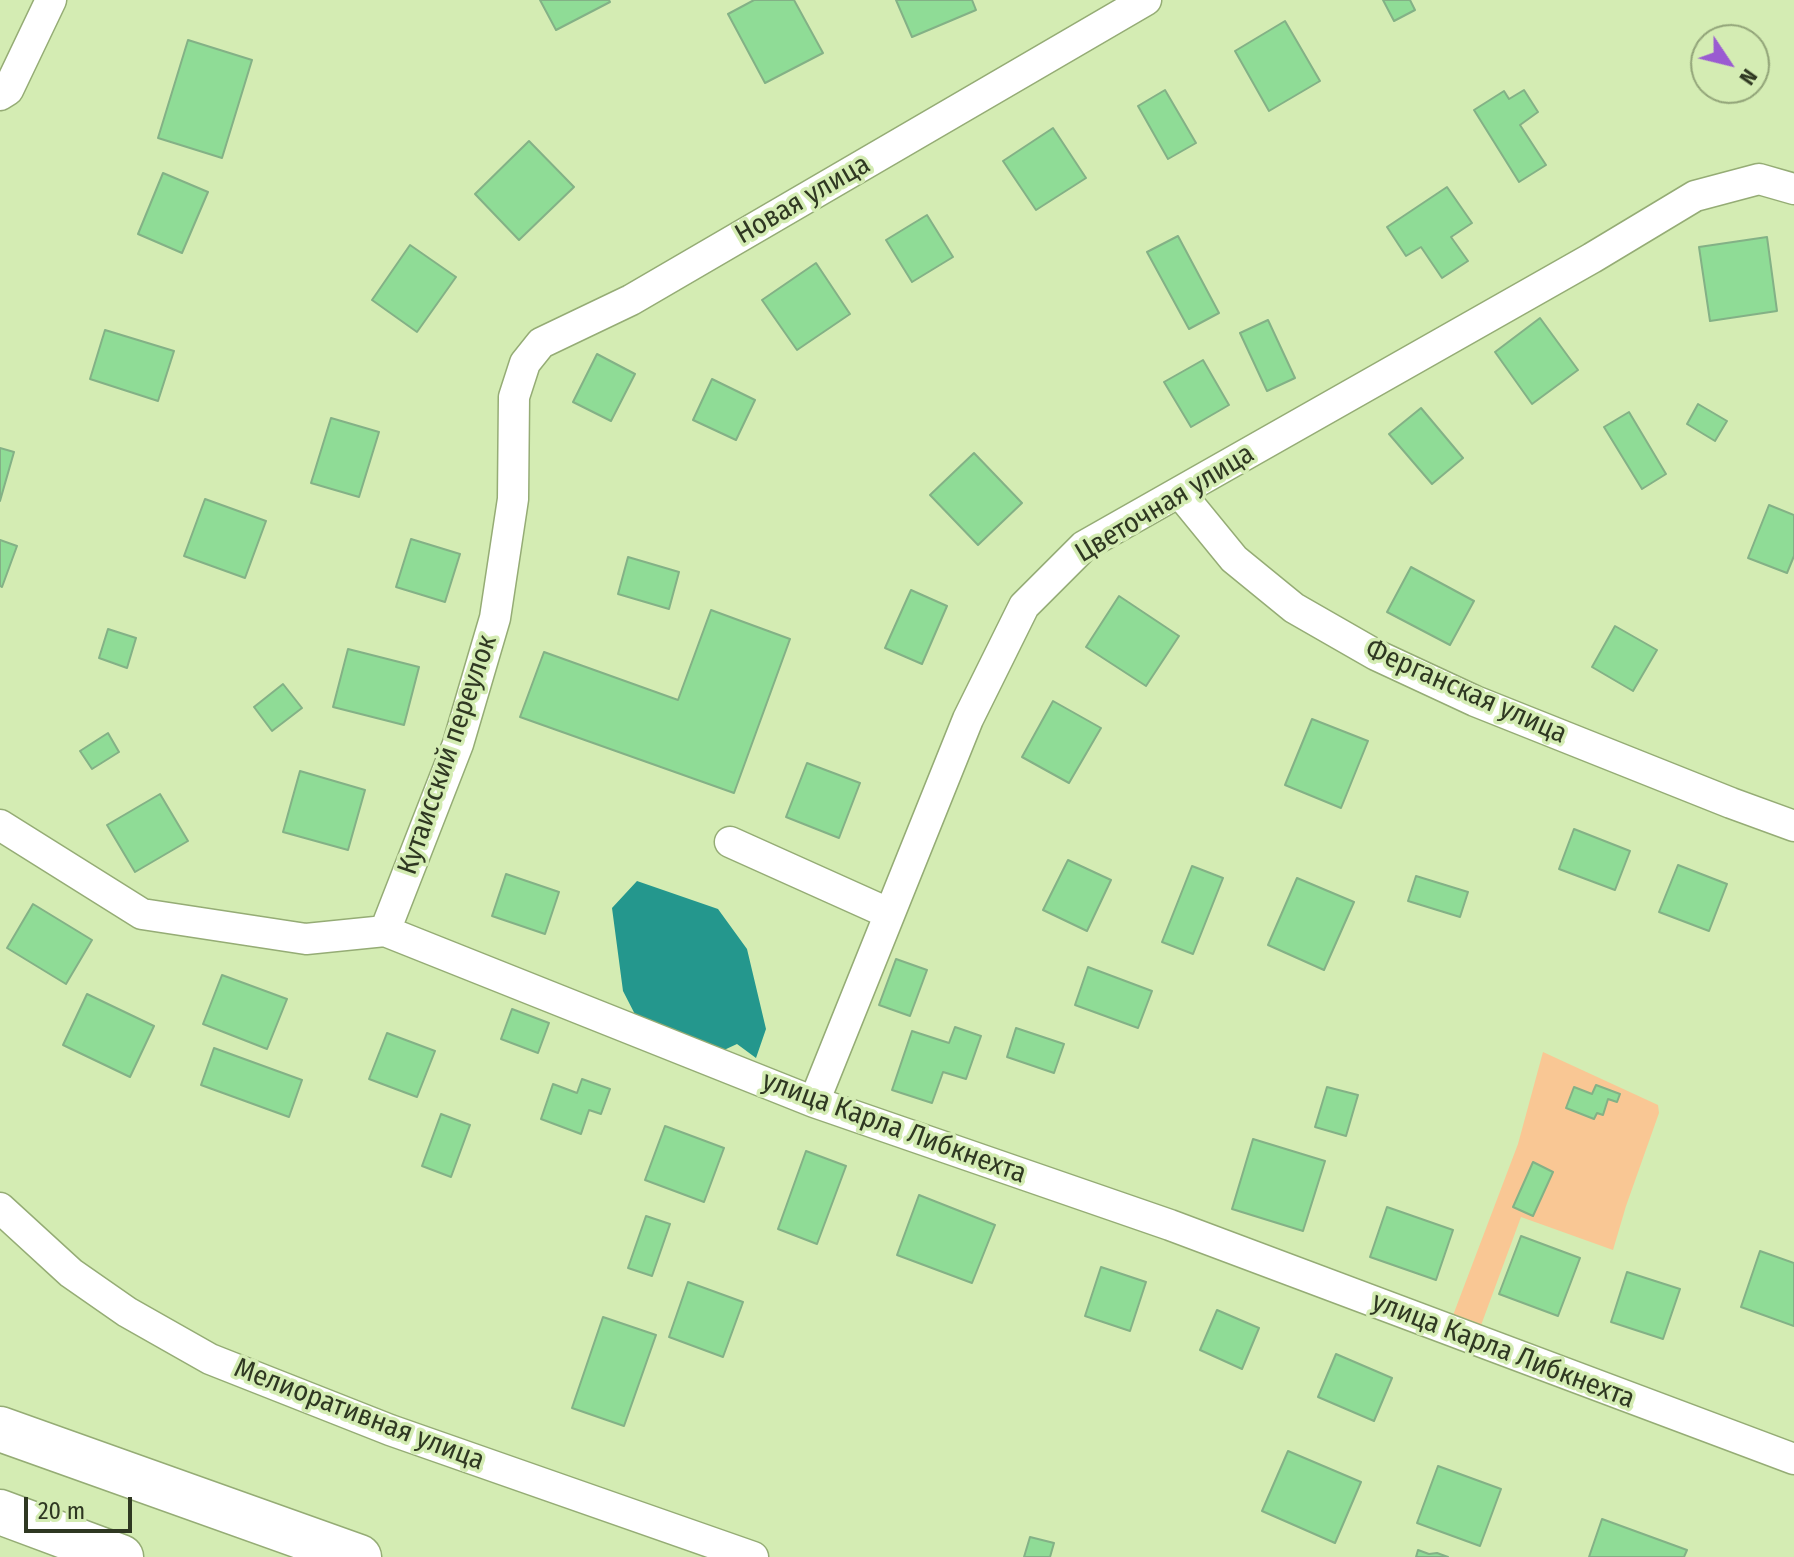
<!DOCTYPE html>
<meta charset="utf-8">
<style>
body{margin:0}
#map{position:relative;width:1794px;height:1557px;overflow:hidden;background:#d4ecb3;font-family:"Fira Sans Condensed",sans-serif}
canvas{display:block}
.north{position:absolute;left:1690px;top:24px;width:80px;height:80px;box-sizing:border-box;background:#d4ecb3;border:2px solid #92a479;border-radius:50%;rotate:125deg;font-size:22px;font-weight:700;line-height:32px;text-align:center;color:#2f3822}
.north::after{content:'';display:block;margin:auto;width:28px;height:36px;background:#9a5bd1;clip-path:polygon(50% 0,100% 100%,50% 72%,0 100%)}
.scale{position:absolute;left:24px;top:1497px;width:108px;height:36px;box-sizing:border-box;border:4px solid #2f3822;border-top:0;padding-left:10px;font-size:24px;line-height:28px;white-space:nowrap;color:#2f3822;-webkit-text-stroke:6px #d4ecb3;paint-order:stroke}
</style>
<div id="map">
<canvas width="1794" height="1557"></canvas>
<div class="north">N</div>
<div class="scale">20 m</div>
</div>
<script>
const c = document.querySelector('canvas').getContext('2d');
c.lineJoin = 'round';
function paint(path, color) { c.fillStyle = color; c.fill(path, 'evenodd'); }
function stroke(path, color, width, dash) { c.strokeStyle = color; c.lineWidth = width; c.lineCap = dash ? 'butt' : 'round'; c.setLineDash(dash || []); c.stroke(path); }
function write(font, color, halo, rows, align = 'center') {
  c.font = font + ' "Fira Sans Condensed",sans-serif'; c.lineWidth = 7; c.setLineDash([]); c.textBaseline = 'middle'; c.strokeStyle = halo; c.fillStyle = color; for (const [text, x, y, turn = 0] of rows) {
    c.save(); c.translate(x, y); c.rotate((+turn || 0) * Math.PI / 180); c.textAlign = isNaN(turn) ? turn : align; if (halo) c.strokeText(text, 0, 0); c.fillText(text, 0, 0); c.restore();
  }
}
paint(new Path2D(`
 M 1543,1052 L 1658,1105 L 1659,1113 L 1626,1206 L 1613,1250 L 1521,1217 L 1480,1328 L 1452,1318 L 1518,1144 Z`), '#f9c794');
paint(new Path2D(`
 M 637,881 L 718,909 L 747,949 L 766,1029 L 756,1058 L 737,1044 L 711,1056 L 642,1028 L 623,991 L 612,908 Z`), '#24978d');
const building = new Path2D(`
 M 540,0 L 609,0 L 610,2 L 556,30 Z
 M 754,0 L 794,0 L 823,53 L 765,83 L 728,14 Z
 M 896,0 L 972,0 L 976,10 L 912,37 Z
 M 1383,0 L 1410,0 L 1415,10 L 1394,21 Z
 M 1285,21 L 1320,81 L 1269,111 L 1235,51 Z
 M 188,40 L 252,60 L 222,158 L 158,138 Z
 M 1165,90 L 1196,143 L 1168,159 L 1138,106 Z
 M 1524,90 L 1538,112 L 1520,125 L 1546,165 L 1519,182 L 1474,110 L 1504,91 L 1509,99 Z
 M 1053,128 L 1086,178 L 1036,210 L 1003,161 Z
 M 529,141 L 574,187 L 519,240 L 475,194 Z
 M 163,173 L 208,192 L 182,253 L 138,234 Z
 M 1447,187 L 1472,223 L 1451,237 L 1468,261 L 1442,278 L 1421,247 L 1406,256 L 1387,227 Z
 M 927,215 L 953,257 L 912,282 L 886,240 Z
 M 1178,236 L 1219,313 L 1189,329 L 1147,252 Z
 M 1767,237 L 1777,311 L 1710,321 L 1699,247 Z
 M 410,245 L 456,277 L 417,332 L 372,300 Z
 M 816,263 L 850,314 L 797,350 L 762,300 Z
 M 1540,318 L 1578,370 L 1532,404 L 1495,352 Z
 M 1268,320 L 1295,378 L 1267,391 L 1240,333 Z
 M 105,330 L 174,351 L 158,401 L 90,379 Z
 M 597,354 L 635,374 L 611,421 L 573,402 Z
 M 1203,360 L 1229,405 L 1191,427 L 1164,382 Z
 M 712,379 L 755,400 L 736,440 L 693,420 Z
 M 1698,404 L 1727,421 L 1715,441 L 1687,424 Z
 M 1421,408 L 1463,458 L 1432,484 L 1389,434 Z
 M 1629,412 L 1666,474 L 1642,489 L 1604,427 Z
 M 331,418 L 379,432 L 359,497 L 311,483 Z
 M 0,448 L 14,452 L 0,501 Z
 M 974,453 L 1022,503 L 978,545 L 930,495 Z
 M 205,499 L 266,521 L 245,578 L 184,556 Z
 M 1769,505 L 1794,515 L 1794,556 L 1787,573 L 1748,558 Z
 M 411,539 L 460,554 L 445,602 L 396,587 Z
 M 0,540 L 17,546 L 2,587 L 0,586 Z
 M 628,557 L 679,572 L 669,609 L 618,594 Z
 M 1411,567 L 1474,601 L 1450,645 L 1387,612 Z
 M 911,590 L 947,606 L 922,664 L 885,648 Z
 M 1119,596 L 1179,636 L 1146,686 L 1086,647 Z
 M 711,610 L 790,639 L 734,793 L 520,717 L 544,652 L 678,700 Z
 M 1615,626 L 1657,650 L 1633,691 L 1592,667 Z
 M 108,629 L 136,638 L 127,668 L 99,658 Z
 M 348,649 L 419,667 L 404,725 L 333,707 Z
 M 283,684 L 302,708 L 272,731 L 254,707 Z
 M 1053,701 L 1101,728 L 1069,783 L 1022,757 Z
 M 1312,719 L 1368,741 L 1341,808 L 1285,785 Z
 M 108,733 L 119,752 L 92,769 L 80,751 Z
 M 807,763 L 860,783 L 839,838 L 786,817 Z
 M 300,771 L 365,790 L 348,850 L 283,832 Z
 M 160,794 L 188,841 L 135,872 L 107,825 Z
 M 1574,829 L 1630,851 L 1615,890 L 1559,869 Z
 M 1068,860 L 1111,880 L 1087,931 L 1043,910 Z
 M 1678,865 L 1727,884 L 1709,931 L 1659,912 Z
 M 1192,866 L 1223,878 L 1193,954 L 1162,942 Z
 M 506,874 L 559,892 L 545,934 L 492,916 Z
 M 1416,876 L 1468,892 L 1460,917 L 1408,901 Z
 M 1297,878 L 1354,902 L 1324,970 L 1268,945 Z
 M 33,904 L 92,940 L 66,984 L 7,948 Z
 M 896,959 L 927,970 L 910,1016 L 879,1005 Z
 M 1088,967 L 1152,991 L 1138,1028 L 1075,1005 Z
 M 222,975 L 287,999 L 267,1049 L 203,1024 Z
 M 87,994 L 154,1026 L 130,1077 L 63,1045 Z
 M 512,1009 L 549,1023 L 538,1053 L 501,1039 Z
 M 955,1027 L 981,1036 L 966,1079 L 943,1072 L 932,1103 L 892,1090 L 912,1031 L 949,1043 Z
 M 1016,1028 L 1064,1044 L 1054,1073 L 1007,1057 Z
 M 387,1033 L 435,1051 L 417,1097 L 369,1079 Z
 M 214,1048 L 302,1080 L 289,1117 L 201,1085 Z
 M 582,1079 L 610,1089 L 601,1114 L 589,1110 L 581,1134 L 541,1119 L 553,1084 L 577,1093 Z
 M 1596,1085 L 1620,1094 L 1617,1102 L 1608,1099 L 1603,1115 L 1597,1113 L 1594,1119 L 1566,1108 L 1574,1087 L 1592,1094 Z
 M 1327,1087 L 1358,1095 L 1346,1136 L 1315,1127 Z
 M 441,1114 L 470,1125 L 451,1177 L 422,1166 Z
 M 665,1126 L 724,1148 L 704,1202 L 645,1180 Z
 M 1253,1139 L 1325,1161 L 1303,1231 L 1232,1209 Z
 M 806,1151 L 846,1166 L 817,1244 L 778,1229 Z
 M 1533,1162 L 1553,1172 L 1533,1216 L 1513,1207 Z
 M 919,1195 L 995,1225 L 972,1283 L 897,1255 Z
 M 1387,1207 L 1453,1230 L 1436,1280 L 1370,1257 Z
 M 646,1216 L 670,1224 L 652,1276 L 628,1268 Z
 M 1521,1236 L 1580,1258 L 1558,1316 L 1499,1294 Z
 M 1760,1251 L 1794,1263 L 1794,1326 L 1741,1307 Z
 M 1101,1267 L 1146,1282 L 1130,1331 L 1085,1316 Z
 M 1627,1272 L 1680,1289 L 1663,1339 L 1611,1322 Z
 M 688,1282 L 743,1302 L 723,1357 L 669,1337 Z
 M 1217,1310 L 1259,1328 L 1242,1369 L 1200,1350 Z
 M 603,1317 L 656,1335 L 624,1426 L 572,1408 Z
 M 1336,1354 L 1392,1378 L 1374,1421 L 1318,1397 Z
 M 1288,1451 L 1361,1482 L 1335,1543 L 1262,1511 Z
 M 1438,1466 L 1501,1489 L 1480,1546 L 1417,1523 Z
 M 1602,1519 L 1687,1550 L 1684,1557 L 1589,1557 Z
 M 1030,1537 L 1054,1543 L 1050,1557 L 1024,1557 Z
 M 1418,1550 L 1429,1554 L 1437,1553 L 1448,1557 L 1416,1557 Z`);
paint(building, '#8fdc96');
stroke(building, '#83b186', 2);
const minor = new Path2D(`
 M 0,95 L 8,90 L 51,0
 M 1180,493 L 1234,559 L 1294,608 L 1376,655 L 1475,701 L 1731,803 L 1794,826
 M 0,825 L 142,914 L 306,939 L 385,931 L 814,1102 L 1170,1225 L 1794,1459
 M 730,842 L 888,913
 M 385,931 L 458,744 L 495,618 L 513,499 L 514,397 L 525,363 L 541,343 L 631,300 L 1146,0
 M 814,1102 L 968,719 L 1024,606 L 1084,546 L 1592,258 L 1695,196 L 1759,179 L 1794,189
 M 0,1208 L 71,1273 L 127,1312 L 210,1359 L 390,1430 L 753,1557`);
const trunk = new Path2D(`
 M 0,1429 L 359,1557
 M 0,1512 L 121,1557`);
stroke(minor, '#95ac75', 33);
stroke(trunk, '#95ac75', 47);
stroke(minor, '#fff', 30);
stroke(trunk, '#fff', 44);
write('28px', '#2f3822', '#d4ecb3', [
 ["Новая улица",803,200,-30],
 ["Цветочная улица",1165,504,-31],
 ["Ферганская улица",1466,692,24],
 ["Кутаисский переулок",448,755,-71],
 ["улица Карла Либкнехта",894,1128,20],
 ["улица Карла Либкнехта",1503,1351,21],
 ["Мелиоративная улица",359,1415,21]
]);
</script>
